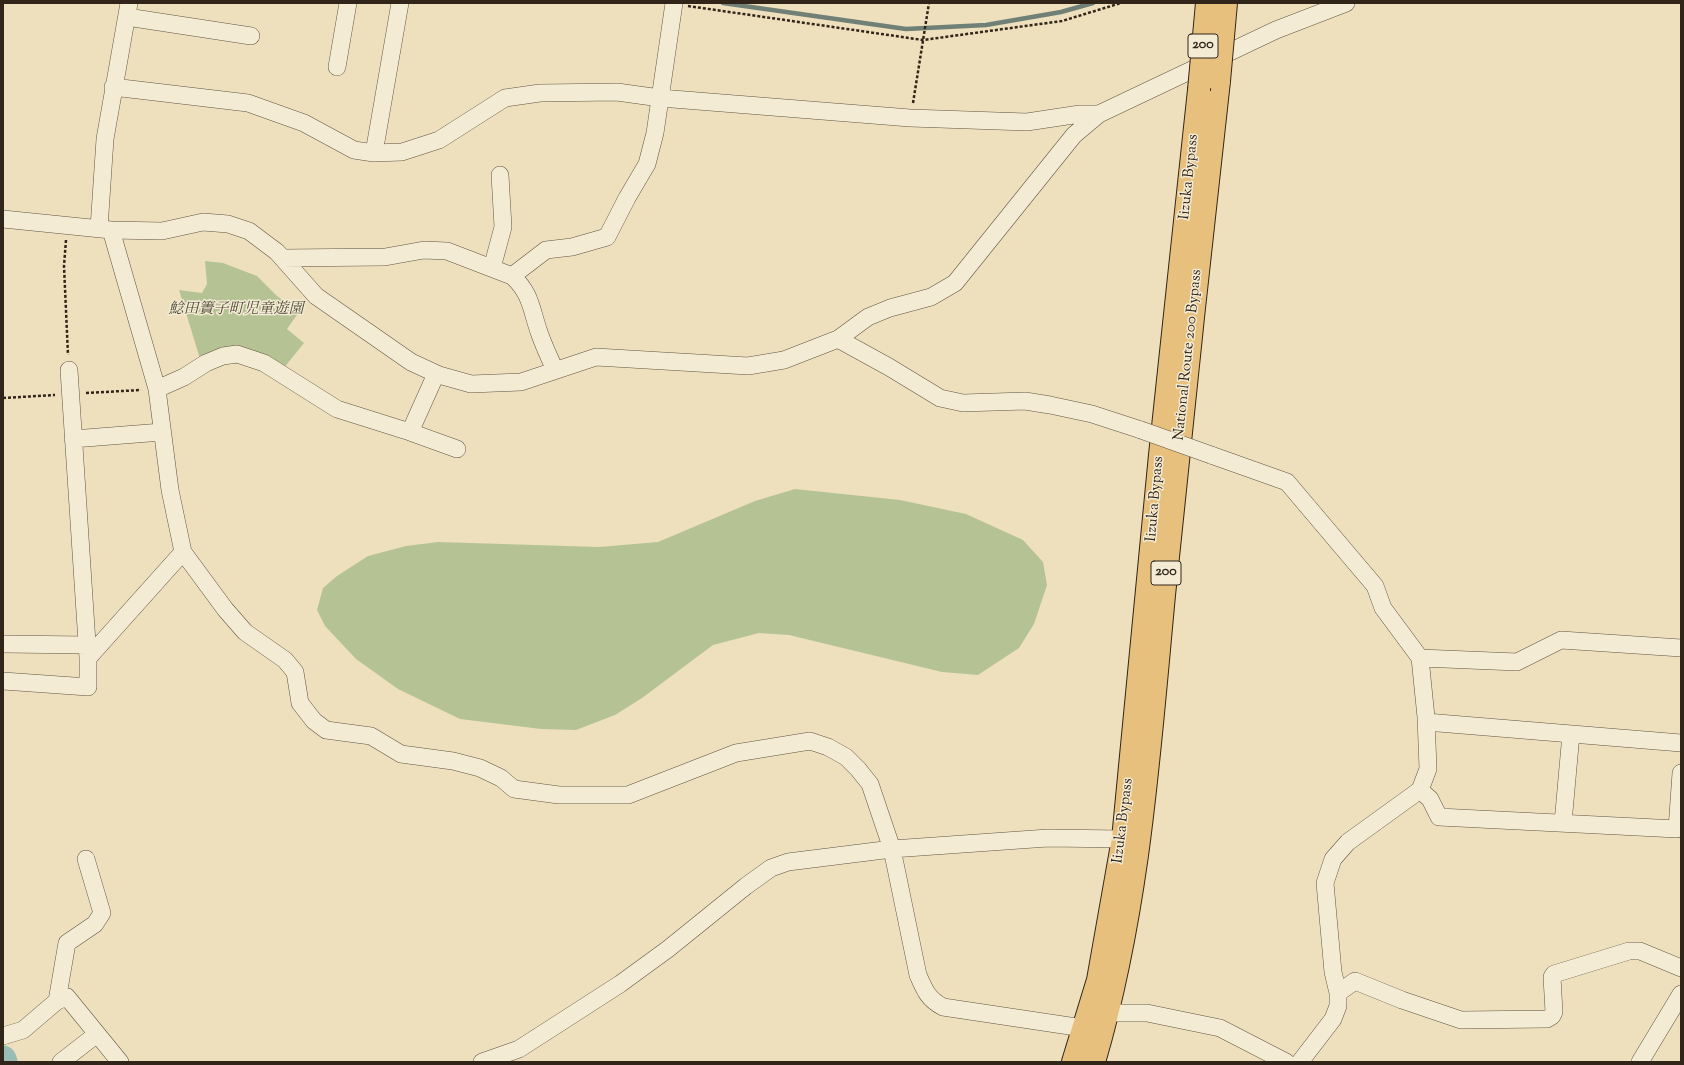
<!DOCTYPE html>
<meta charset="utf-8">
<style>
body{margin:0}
#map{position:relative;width:1684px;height:1065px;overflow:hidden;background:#eee0bd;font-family:"Sorts Mill Goudy",serif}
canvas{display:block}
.frame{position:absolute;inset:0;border:4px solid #312519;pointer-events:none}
</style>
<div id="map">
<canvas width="1684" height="1065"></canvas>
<div class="frame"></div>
</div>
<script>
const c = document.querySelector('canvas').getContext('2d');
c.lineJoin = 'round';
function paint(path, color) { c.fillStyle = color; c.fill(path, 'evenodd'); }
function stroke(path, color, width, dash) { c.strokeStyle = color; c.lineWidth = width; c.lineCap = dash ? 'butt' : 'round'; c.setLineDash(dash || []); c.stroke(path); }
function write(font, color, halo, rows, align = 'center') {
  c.font = font + ' "Sorts Mill Goudy","Noto Serif JP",serif'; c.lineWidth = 3; c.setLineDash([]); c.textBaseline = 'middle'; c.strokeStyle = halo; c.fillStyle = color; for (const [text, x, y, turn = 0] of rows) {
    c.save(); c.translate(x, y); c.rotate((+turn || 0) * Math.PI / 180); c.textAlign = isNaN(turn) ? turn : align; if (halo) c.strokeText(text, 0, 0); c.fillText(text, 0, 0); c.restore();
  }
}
paint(new Path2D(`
 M 205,261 L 223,263 L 257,276 L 277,296 L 299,312 L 287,329 L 304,343 L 283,369 L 260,356 L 201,362 L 179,290 L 202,293 L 207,284 Z
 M 795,489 L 900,500 L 966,514 L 1023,540 L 1043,562 L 1047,585 L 1034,624 L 1019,648 L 978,675 L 942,672 L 789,635 L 759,633 L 713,645 L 642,698 L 615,715 L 576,730 L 541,729 L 460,719 L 398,689 L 356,659 L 325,626 L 317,610 L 323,588 L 337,576 L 368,556 L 406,546 L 438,542 L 599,547 L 658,542 L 755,501 Z`), '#b5c394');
stroke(new Path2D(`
 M 723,3 L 906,29 L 986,25 L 1061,12 L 1093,3`), '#708077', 4.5);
stroke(new Path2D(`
 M 3,1059 L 4,1062`), '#9abcb6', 27);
const minor = new Path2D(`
 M 127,17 L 251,36
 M 337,67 L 348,3
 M 113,87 L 248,103 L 304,123 L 354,150 L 374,153 L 402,152 L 439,140 L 505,98 L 540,93 L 617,92 L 660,98 L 910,118 L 1027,122 L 1080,114 L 1099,114
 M 374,153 L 400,3
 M 3,219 L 111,230 L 162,231 L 203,222 L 228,224 L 249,231 L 277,252 L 316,296 L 411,362 L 439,375 L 471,384 L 521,382 L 596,357 L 748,366 L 784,360 L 838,339 L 868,317 L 890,308 L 931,297 L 955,283 L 1074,135 L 1099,114 L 1276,30 L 1346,3
 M 99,228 L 105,139 L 129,3
 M 111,230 L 157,389 L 170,490 L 183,552 L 225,609 L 245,632 L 285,660 L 295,672 L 300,703 L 314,721 L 326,730 L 371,736 L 401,754 L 453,761 L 480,768 L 501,778 L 514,789 L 559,795 L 628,795 L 736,753 L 810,741 L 828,747 L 846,757 L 858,769 L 870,784 L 892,849 L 918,975 C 925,991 928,999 943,1007 L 1083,1028 L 1108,1013 L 1147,1013 L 1220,1028 L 1286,1062
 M 283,258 L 385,257 L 424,250 L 447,251 L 512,276 L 546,250 L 572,247 L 607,237 L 627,198 L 647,164 L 655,133 L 674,3
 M 492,268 L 503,227 L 500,175
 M 512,276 C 531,293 531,309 539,332 C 543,344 549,357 555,370
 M 838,339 L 889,367 L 940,398 L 963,403 L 1025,401 L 1050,405 L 1092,414 L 1141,430
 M 69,370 L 88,658
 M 157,389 L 184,377 L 206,363 L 223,356 L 237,354 L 264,363 L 337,409 L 410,432 L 436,374
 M 410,432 L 457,449
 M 73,439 L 162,432
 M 1211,455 L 1287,482 L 1375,586 L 1383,608 L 1420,658 L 1426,717 L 1428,769 L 1420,790 L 1348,842 L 1333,859 L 1325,883 L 1333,972 L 1338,993 L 1338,1006 L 1333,1019 L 1300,1062
 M 3,644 L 87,645
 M 1420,658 L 1517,662 L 1561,640 L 1681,648
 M 3,681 L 88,687 L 88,658 L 183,552
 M 1426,722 L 1681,743
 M 1420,790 L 1430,799 L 1439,817 L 1677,829 L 1681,773
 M 1563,823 L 1571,734
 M 1338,993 L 1355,981 L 1402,1000 L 1461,1020 L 1547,1019 L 1552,1016 L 1554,1012 L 1552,977 L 1554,974 L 1629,951 L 1640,951 L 1681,968
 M 57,1001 L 67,997 L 120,1062
 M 3,1036 L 23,1030 L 57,1001 L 67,943 L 95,924 L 102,913 L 86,859
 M 61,1062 L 97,1034
 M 482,1062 L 519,1049 L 620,984 L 668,949 L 746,886 L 771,868 L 788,862 L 892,849 L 1048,838 L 1123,839
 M 1640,1062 L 1681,994`);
const trunk = new Path2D(`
 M 1073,1062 L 1098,980 L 1123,839 L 1160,455 L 1199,90
 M 1094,1062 C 1139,909 1149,754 1164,595 C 1181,424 1200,252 1219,81`);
stroke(minor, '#605442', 18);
stroke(trunk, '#312519', 24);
stroke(new Path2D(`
 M 688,6 L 923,40 L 1062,21 L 1121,3
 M 913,103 L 929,3
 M 66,240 L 64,266 L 68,355
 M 86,393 L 141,390
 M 3,398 L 55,395`), '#312519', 2.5, [3, 2]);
stroke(minor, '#f4ebd4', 17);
stroke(trunk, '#e7c07e', 22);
const minorBridge = new Path2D(`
 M 1141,430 L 1211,455`);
const trunkBridge = new Path2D(`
 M 1219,81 L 1226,3
 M 1199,90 L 1207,3`);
stroke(minorBridge, '#605442', 18, []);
stroke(trunkBridge, '#312519', 24, []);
stroke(minorBridge, '#f4ebd4', 17);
stroke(trunkBridge, '#e7c07e', 22);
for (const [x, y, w] of [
 [1203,46,30],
 [1166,573,30]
]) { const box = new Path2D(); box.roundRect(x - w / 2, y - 12, w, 24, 3); c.fillStyle = '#f4ebd4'; c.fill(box); stroke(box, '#312519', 1); }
write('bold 14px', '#312519', null, [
 ["200",1203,46],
 ["200",1166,573]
]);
write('15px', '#312519', '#f4ebd4', [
 ["Iizuka Bypass",1190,177,-84],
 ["National Route 200 Bypass",1189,355,-84],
 ["Iizuka Bypass",1156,499,-85],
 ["Iizuka Bypass",1124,821,-83]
]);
write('italic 15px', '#524c38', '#f4ebd4', [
 ["鯰田簀子町児童遊園",236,310]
]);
</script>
